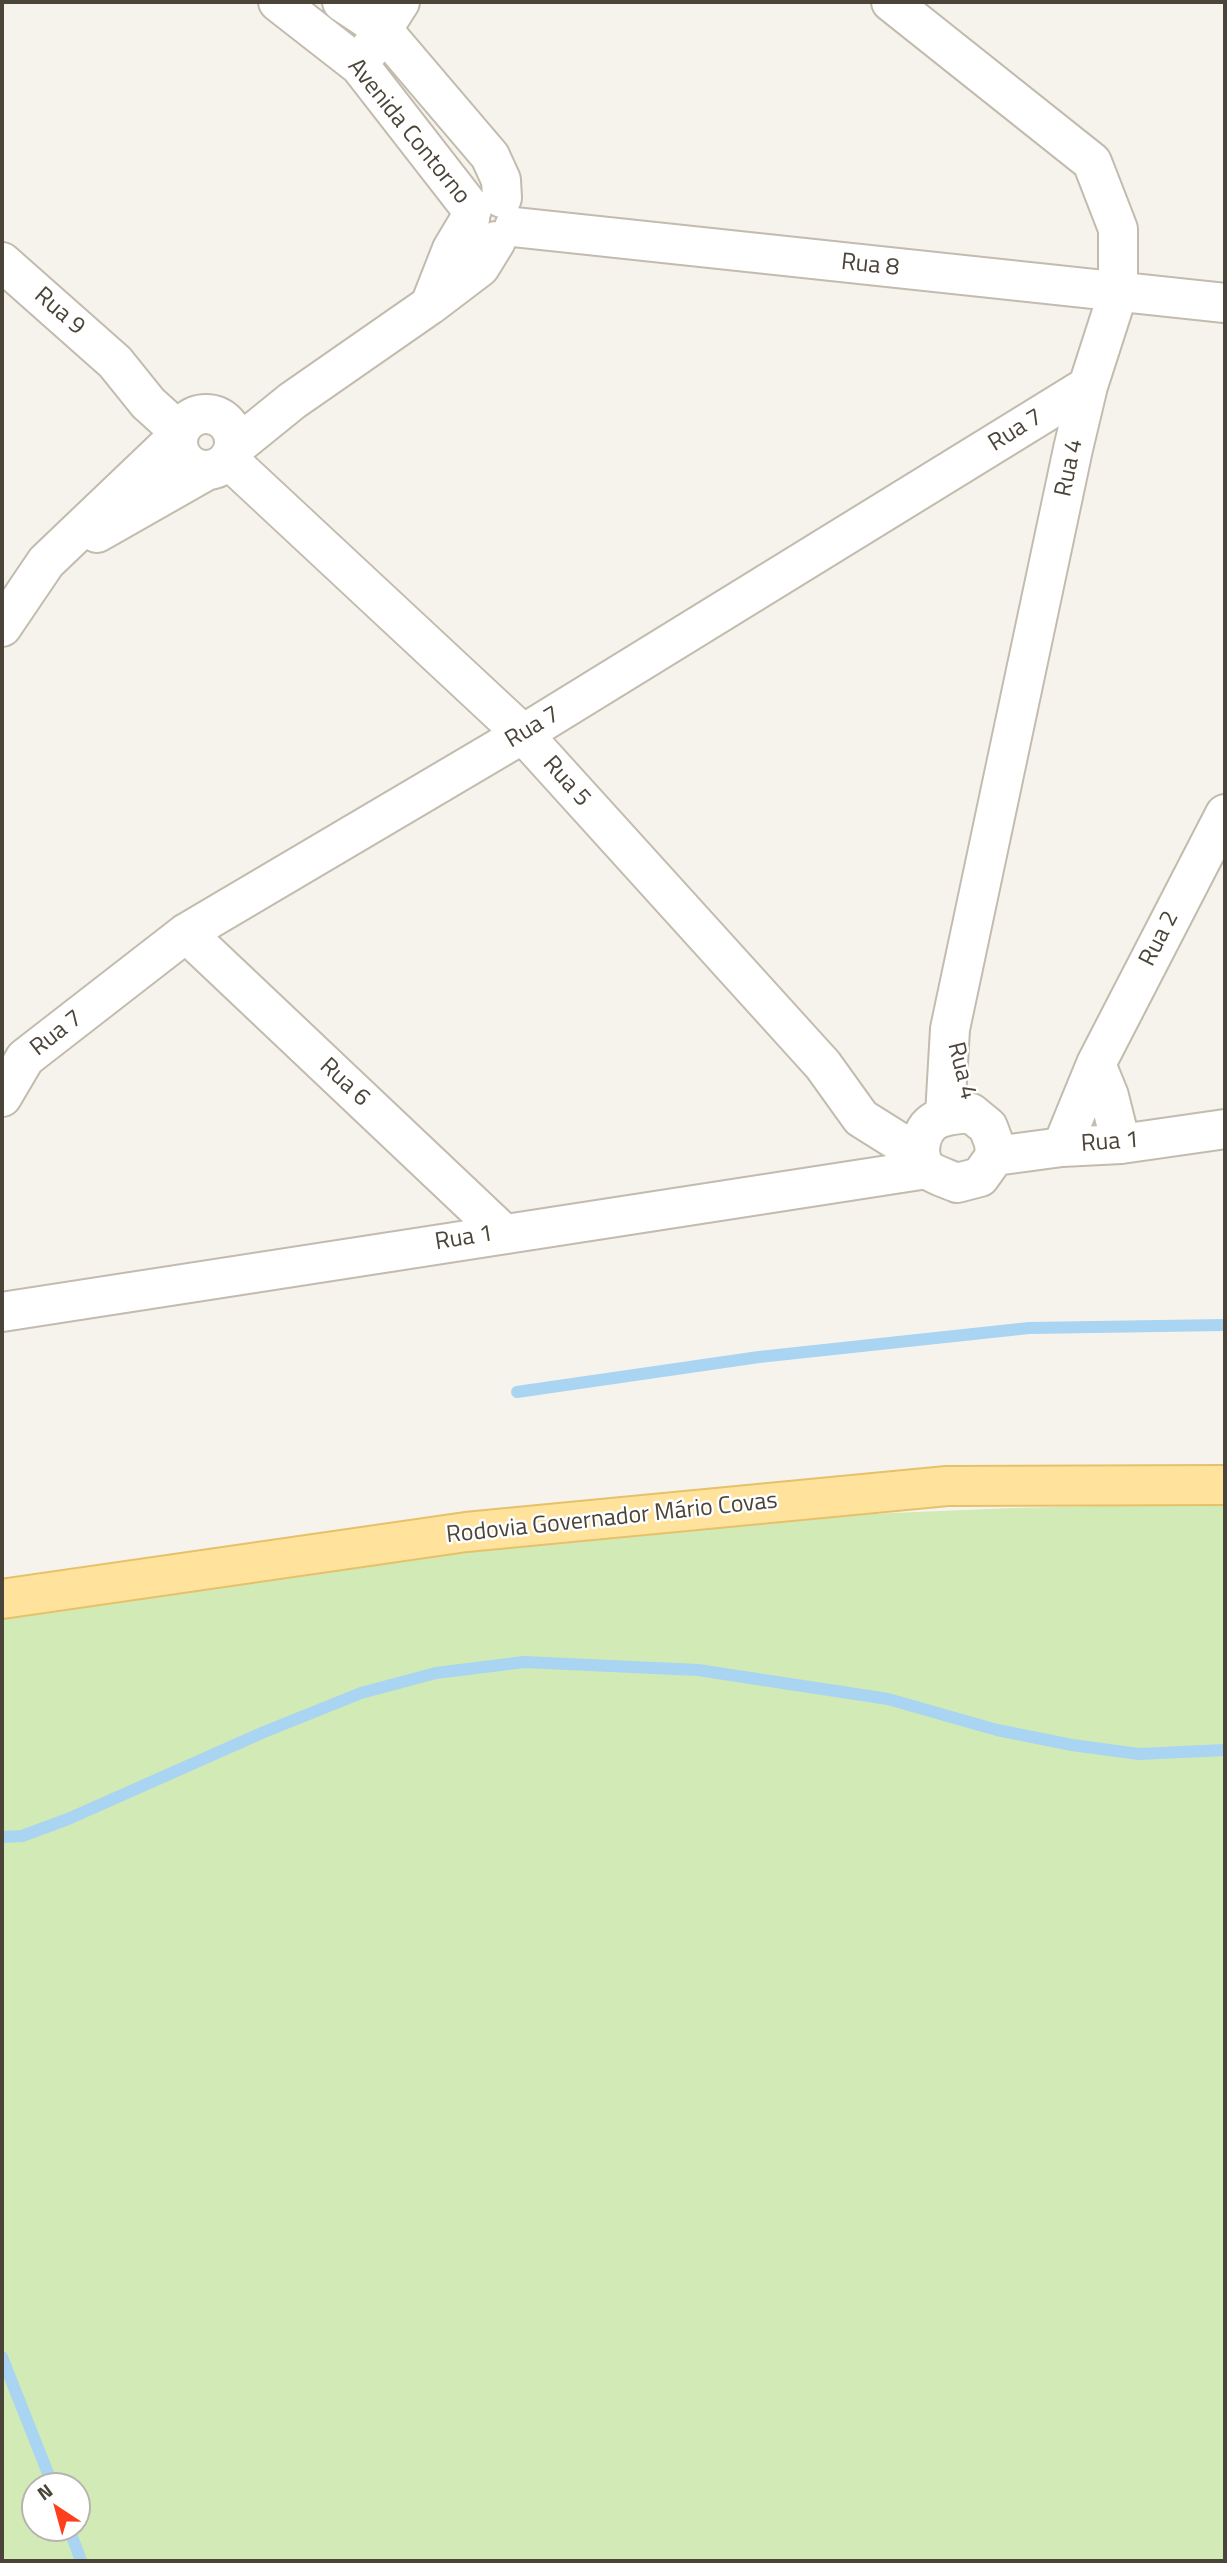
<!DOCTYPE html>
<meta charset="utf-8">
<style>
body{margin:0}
#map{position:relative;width:1227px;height:2563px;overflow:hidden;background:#f6f3ec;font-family:"Titillium Web",sans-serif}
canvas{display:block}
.frame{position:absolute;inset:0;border:4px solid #4b4439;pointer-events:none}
.north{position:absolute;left:21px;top:2472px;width:70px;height:70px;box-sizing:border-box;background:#fff;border:2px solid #b7b4b0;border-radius:50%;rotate:324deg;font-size:19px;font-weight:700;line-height:28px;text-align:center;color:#4b4439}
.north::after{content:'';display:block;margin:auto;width:24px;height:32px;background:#fc3f1d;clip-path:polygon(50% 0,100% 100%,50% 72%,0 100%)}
</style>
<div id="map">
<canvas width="1227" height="2563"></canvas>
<div class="frame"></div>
<div class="north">N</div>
</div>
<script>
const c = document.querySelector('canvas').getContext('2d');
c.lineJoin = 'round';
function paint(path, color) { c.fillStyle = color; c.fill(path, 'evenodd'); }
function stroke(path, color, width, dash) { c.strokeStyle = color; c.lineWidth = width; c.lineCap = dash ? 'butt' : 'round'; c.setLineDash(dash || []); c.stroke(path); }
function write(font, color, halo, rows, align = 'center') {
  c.font = font + ' "Titillium Web",sans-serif'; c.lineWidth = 5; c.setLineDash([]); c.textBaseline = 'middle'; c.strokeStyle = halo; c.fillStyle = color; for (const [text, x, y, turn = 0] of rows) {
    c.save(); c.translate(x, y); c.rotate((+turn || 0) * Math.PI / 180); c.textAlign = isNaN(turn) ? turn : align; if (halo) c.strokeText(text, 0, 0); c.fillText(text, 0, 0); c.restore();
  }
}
paint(new Path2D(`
 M 1225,1503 L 1225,2561 L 2,2561 L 2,1601 L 232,1569 L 819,1516 L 1014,1508 ZM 35,2486 L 77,2486 L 77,2528 L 35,2528 Z`), '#d2eab5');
stroke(new Path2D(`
 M 517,1392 L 759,1357 L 1029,1328 L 1225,1325
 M 2,1837 L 22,1836 L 68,1819 L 264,1732 L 361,1693 L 436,1673 L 524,1662 L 698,1670 L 888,1699 L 997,1730 L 1072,1745 L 1139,1754 L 1225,1750
 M 2,2357 L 53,2486
 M 69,2528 L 81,2561`), '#a9d4f2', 12);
const minor = new Path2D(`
 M 278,2 L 360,66 L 472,210
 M 342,2 L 381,28 L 490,156 L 501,180 L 502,198
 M 891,2 L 1092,162 L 1118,229 L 1118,293 L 1088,386 L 1073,449 L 950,1029 L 945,1115
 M 368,52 L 400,2
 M 514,227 L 1225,303
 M 2,262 L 115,362 L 148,403 L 180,432
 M 430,305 L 452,249 L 470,219
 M178 442a28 28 0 1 1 56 0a28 28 0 1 1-56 0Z
 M 234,448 L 292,401 L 430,305 L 480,267 L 496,241
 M 229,460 L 523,734 L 823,1065 L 861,1118 L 920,1155
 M 97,533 L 206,471
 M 2,627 L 46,562 L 177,437
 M 186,933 L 503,1233
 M 1096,1064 L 1109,1096 L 1121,1144
 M 2,1097 L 25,1058 L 186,933 L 523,734 L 1088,386
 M 971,1113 L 988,1127 L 994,1143 L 995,1156 L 980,1177 L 957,1183 C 948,1179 934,1175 927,1169 C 922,1164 920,1155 920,1149 C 923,1117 944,1115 971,1113 Z
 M 1062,1147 L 1096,1064 L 1225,814
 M 995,1156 L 1062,1147 L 1121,1144 L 1225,1129
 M 2,1312 L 927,1169`);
const major = new Path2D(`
 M 2,1599 L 466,1532 L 947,1486 L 1225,1485`);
stroke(minor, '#c2bbae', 42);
stroke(major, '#e6c16a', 42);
stroke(minor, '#fff', 38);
stroke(major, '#ffe39c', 38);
write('24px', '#4b4439', '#fff', [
 ["Avenida Contorno",408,132,51],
 ["Rua 8",870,266,6],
 ["Rua 9",59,312,41],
 ["Rua 7",1016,431,-32],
 ["Rua 4",1070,468,-78],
 ["Rua 7",533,728,-31],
 ["Rua 5",566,782,48],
 ["Rua 2",1160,939,-63],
 ["Rua 7",57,1034,-38],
 ["Rua 4",961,1071,76],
 ["Rua 6",344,1083,43],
 ["Rua 1",1110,1143,-4],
 ["Rua 1",464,1239,-9],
 ["Rodovia Governador Mário Covas",612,1519,-6]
]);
</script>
